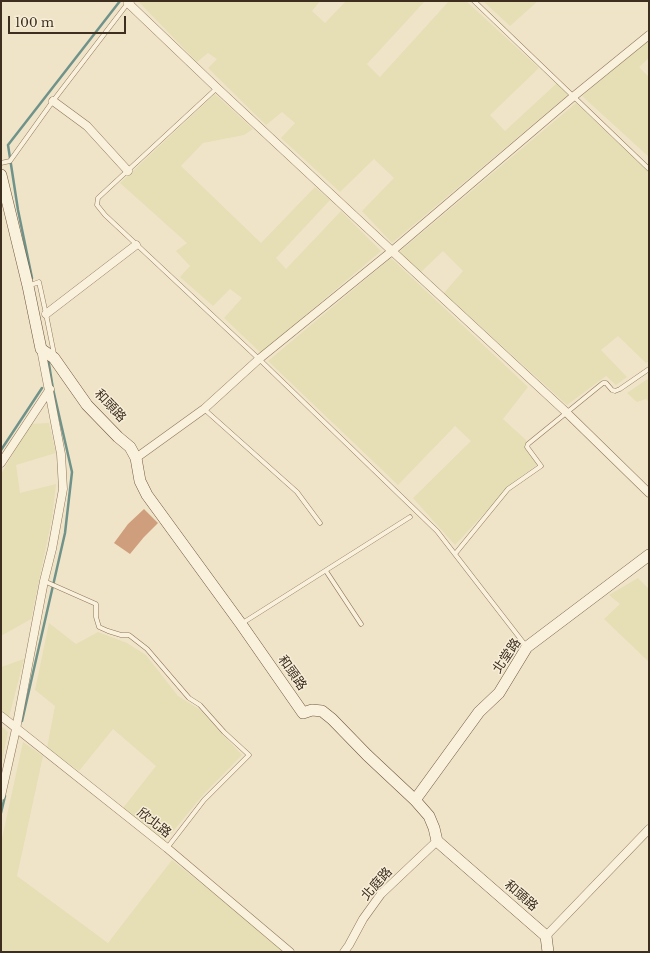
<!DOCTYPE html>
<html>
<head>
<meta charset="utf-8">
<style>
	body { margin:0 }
	#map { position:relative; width:650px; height:953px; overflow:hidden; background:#f0e4c8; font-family:"Libre Baskerville",serif }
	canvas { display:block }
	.frame { position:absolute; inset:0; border:2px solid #3d2e20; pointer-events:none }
	.scale { position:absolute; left:8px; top:16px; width:118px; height:18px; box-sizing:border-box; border:2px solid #3d2e20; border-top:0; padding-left:5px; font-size:12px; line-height:14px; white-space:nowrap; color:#3d2e20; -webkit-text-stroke:3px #f7eed8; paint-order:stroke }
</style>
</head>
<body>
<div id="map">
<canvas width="650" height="953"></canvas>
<div class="frame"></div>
<div class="scale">100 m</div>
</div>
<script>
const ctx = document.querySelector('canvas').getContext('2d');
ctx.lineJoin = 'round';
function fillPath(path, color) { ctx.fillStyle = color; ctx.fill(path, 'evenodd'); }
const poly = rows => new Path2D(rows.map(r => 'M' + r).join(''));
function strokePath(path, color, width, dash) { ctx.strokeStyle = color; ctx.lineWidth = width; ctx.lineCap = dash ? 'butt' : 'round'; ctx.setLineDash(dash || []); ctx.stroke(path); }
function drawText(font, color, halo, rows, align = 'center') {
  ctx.font = font + ' "Libre Baskerville","Noto Sans TC",serif'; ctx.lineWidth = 3; ctx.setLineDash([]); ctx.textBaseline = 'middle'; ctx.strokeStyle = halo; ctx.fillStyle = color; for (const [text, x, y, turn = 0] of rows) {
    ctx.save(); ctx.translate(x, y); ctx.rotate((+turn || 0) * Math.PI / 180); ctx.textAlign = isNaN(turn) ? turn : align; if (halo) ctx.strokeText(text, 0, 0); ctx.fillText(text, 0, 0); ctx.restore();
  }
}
fillPath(poly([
	[138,1,320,1,312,11,325,23,346,1,425,1,367,64,380,77,449,1,466,1,539,68,490,115,505,131,557,83,569,94,392,243,362,211,394,178,374,159,340,192,281,138,295,123,282,112,266,125,208,68,217,59,208,53,197,62],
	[483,1,538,1,510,26],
	[649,40,649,58,639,67,649,77,649,157,582,96],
	[215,94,253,129,244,135,203,143,181,166,261,243,315,187,330,200,276,258,286,269,341,211,381,251,261,353,224,318,242,298,230,289,213,306,180,277,190,266,176,251,187,243,120,183],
	[576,103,649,172,649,361,646,363,618,336,601,350,627,377,616,385,606,376,567,405,444,293,463,271,443,251,420,273,399,252],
	[391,258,528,387,503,419,526,440,526,446,537,465,513,482,455,545,413,498,471,441,455,426,398,485,268,361],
	[649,378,649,402,646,399,637,402,627,393],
	[49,423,56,453,16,465,20,493,56,484,52,518,31,619,1,636,1,474,30,424],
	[638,578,649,589,649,662,604,619,620,604,609,595],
	[49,623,76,644,98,632,127,643,146,655,178,696,199,709,242,755,203,795,165,841,123,808,156,766,113,729,79,771,47,748,55,706,35,690],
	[24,659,9,717,1,711,1,667],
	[1,726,8,732,1,766],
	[23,742,43,756,17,876,108,943,172,860,286,952,1,952,1,843]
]), '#e6deb5');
strokePath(poly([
	[32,278,18,210,8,145,120,1],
	[1,450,42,388],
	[22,721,65,533,72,472,53,389,48,358],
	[1,813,5,796]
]), '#6f938a', 2.5);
fillPath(poly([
	[144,509,158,523,144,537,130,554,114,543,128,524]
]), '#cf9f7d');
const lane = poly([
	[474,1,649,169],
	[217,88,98,198,97,205,105,215,259,359,437,531,526,646],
	[1,163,10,161,53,101,128,3],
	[28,286,39,282,46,314,54,354],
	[204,409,297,492,320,523],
	[455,554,508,489,541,466,527,447,528,444,603,383,606,383,612,390,615,391,620,389,649,369],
	[326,571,361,624],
	[44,581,96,604,96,617,99,627,108,631,121,635,129,635,147,649,189,698,200,705,224,732,249,755,204,800,167,848],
	[241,624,410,517]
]);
const street = poly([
	[130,1,128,3,217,88,392,251,566,412,649,493],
	[53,101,87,126,128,171],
	[46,314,136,245],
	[136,458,204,409,259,359,392,251,574,96,649,35],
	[1,463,50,389],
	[1,716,167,848,290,952],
	[1,796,16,729,44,581,52,549,63,489,61,454,41,349],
	[546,936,649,829],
	[344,952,349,945,363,919,381,894,437,841]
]);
const secondary = poly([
	[1,175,28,286,41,349,54,358,87,405,118,437,130,447,136,458,140,481,147,495,241,624,303,713,312,710,322,711,332,719,367,755,415,800,429,816,434,828,437,841,546,936,548,952],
	[415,800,479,712,499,693,527,647,649,555]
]);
strokePath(lane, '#8d765c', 5);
strokePath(street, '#8d765c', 9);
strokePath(secondary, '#6f573f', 12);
strokePath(lane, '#faf1dc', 4);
strokePath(street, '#faf1dc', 8);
strokePath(secondary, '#faf1dc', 11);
drawText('13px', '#3d2e20', '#f7eed8', [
	["和頭路",110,406,47],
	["北堂路",507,656,-56],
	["和頭路",292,673,55],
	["欣北路",154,823,38],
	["北庭路",377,884,-48],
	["和頭路",521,896,41]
]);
</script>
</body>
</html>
